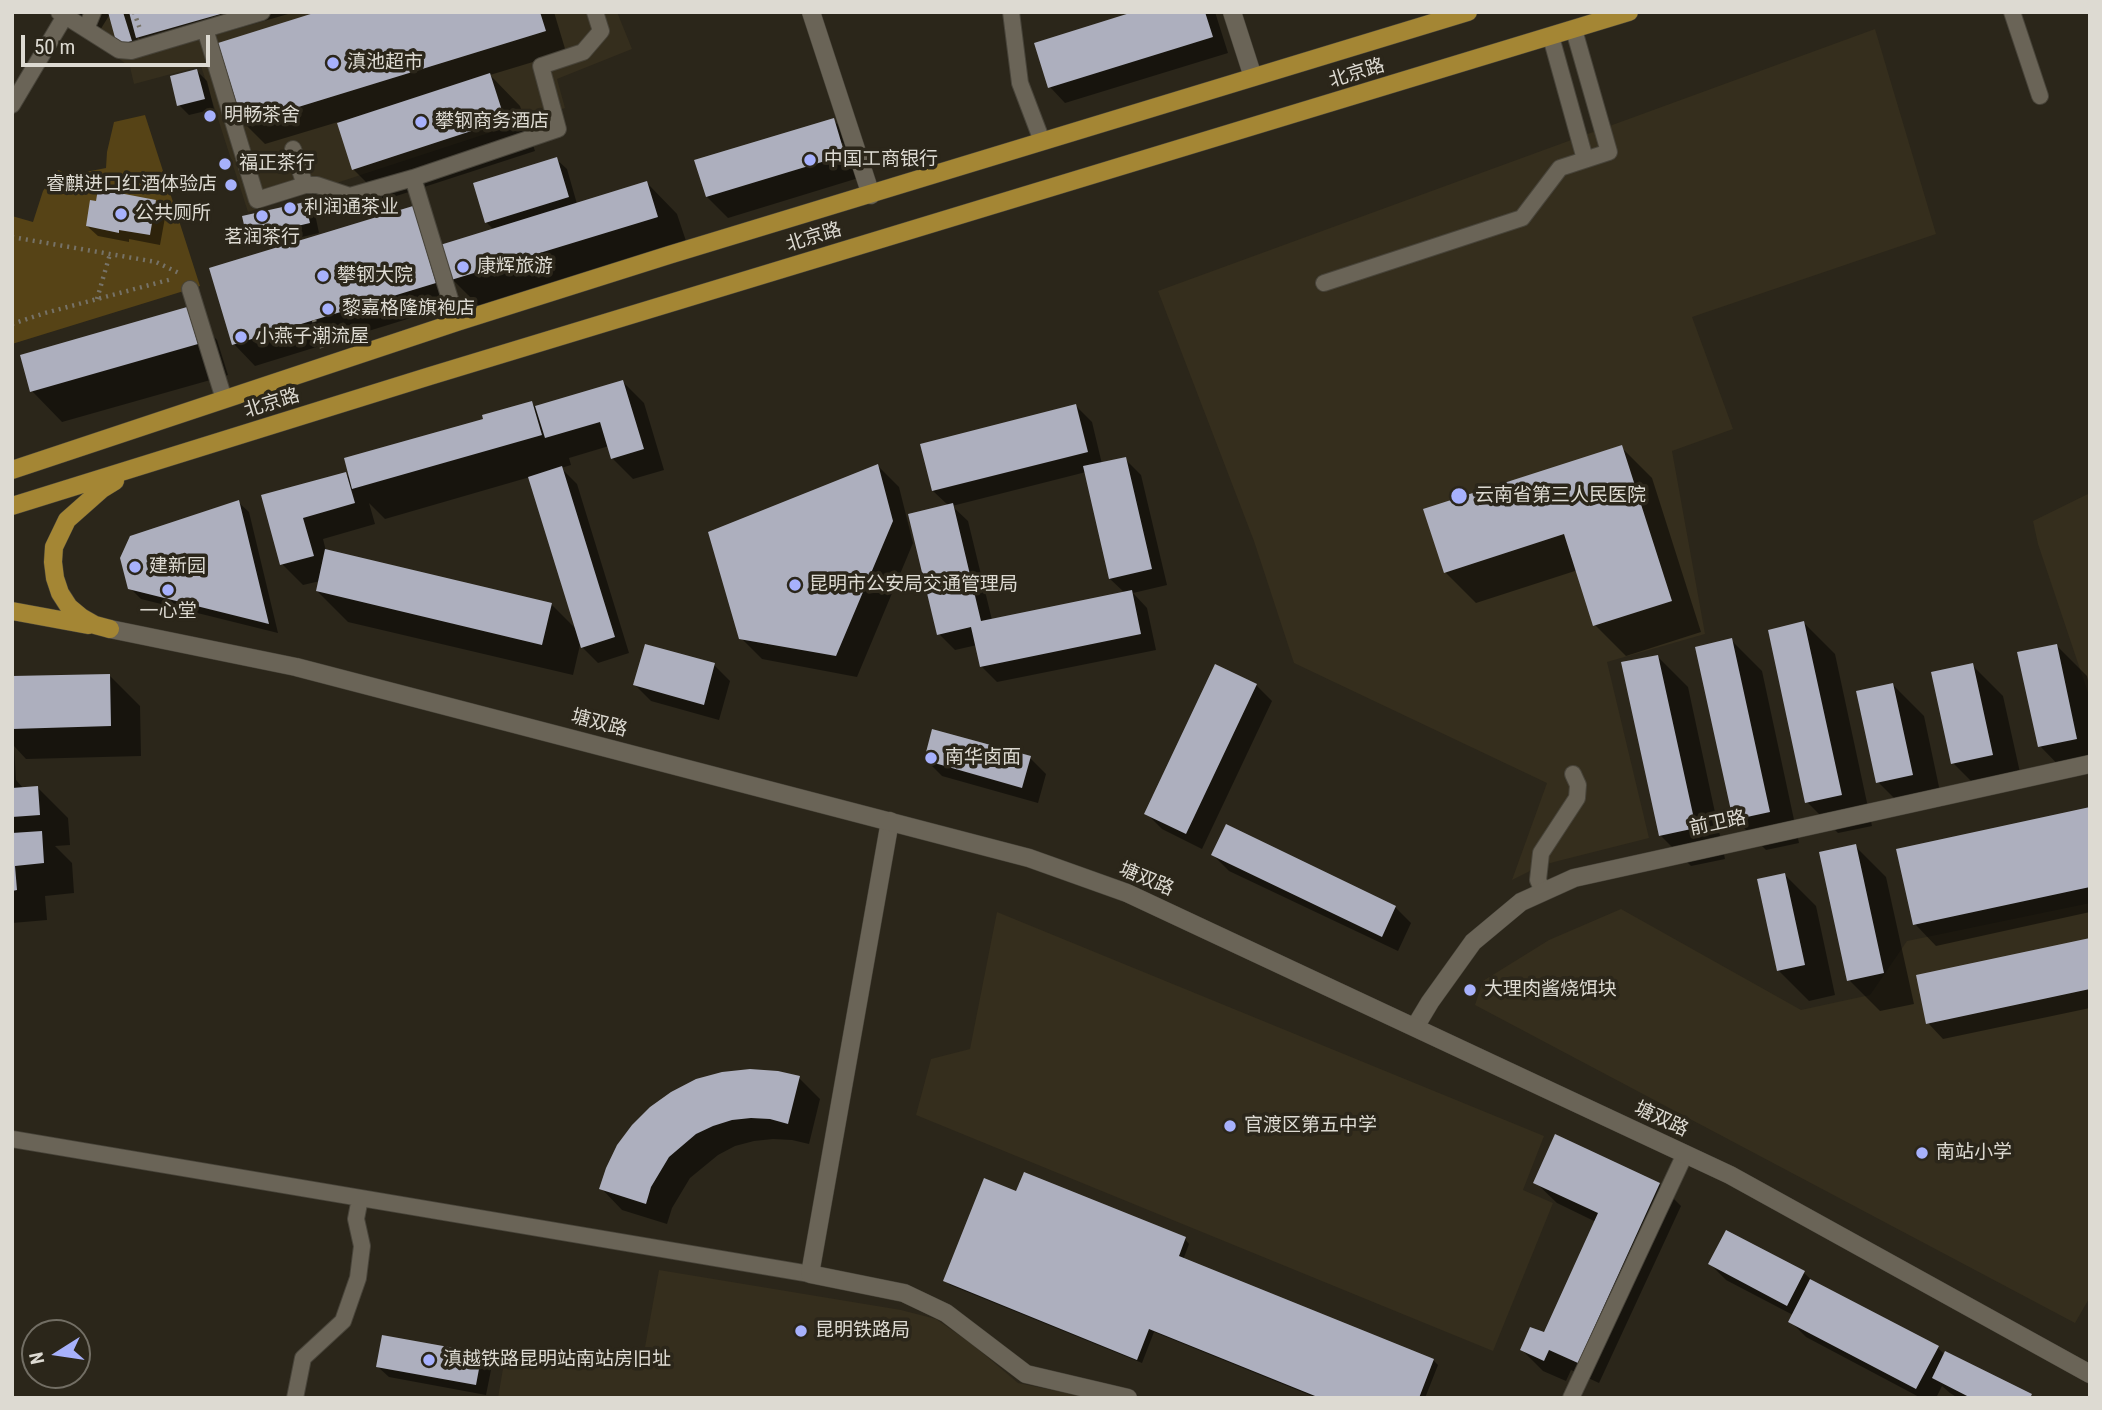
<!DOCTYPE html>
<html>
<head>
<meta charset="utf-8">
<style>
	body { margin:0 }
	#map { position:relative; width:2102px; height:1410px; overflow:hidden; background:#2b261a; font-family:"Roboto Condensed",sans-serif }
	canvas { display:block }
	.frame { position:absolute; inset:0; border:14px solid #dddad2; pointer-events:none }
	.north { position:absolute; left:21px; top:1319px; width:70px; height:70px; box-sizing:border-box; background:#2b261a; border:2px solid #726e64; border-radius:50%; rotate:258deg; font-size:19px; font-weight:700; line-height:28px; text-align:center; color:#dddad2 }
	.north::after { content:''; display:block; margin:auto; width:24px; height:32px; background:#a7b1fc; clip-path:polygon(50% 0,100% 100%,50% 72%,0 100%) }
	.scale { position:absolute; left:21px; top:35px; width:189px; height:32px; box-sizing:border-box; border:4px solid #dddad2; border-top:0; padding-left:9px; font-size:21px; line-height:24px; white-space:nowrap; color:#dddad2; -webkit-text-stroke:5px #2b261a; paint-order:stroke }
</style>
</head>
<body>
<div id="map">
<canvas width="2102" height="1410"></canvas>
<div class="frame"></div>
<div class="north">N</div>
<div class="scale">50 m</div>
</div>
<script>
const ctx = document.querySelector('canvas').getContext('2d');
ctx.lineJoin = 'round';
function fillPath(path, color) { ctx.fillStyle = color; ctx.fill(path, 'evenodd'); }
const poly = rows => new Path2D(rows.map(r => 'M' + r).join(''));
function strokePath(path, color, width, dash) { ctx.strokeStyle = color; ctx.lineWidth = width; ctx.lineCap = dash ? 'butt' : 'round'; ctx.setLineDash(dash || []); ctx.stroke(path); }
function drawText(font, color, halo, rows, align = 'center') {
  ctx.font = font + ' "Roboto Condensed","Noto Sans SC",sans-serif'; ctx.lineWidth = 7; ctx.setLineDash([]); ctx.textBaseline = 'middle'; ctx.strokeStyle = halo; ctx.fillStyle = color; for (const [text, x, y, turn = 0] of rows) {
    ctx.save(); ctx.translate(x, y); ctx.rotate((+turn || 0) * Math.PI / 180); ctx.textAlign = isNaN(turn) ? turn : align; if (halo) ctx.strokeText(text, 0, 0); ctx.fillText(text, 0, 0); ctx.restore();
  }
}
fillPath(poly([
	[102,12,617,12,632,49,557,79,565,108,248,212,201,66,134,84,130,67,90,37],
	[1875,29,1936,234,1692,317,1733,429,1672,451,1705,634,1607,662,1649,838,1554,862,1538,867,1512,880,1547,783,1294,663,1254,541,1158,291],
	[2090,493,2090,699,2038,544,2033,521],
	[2090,903,2090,1297,2075,1323,1475,1005,1483,981,1549,940,1621,909,1801,1010,1870,995,1907,941],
	[997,912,1544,1136,1523,1190,1553,1203,1493,1351,916,1115,931,1059,970,1049],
	[659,1270,901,1310,936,1319,972,1344,1018,1383,1092,1398,498,1398,506,1351,641,1369]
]), '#352e1d');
fillPath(poly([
	[145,115,200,286,12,344,12,216,33,222,43,191,58,170,70,175,106,168,107,152,114,122]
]), '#564316');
fillPath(poly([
	[52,12,108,12,110,14,94,40],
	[110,12,128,12,132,16,131,12,295,12,154,53,137,36,141,51,129,54],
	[323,12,554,12,566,52,490,75,520,106,535,151,384,200,354,170,338,122,265,144,244,123],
	[1139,12,1215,12,1228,53,1065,103,1050,87],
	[197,71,207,81,214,109,189,115,179,105],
	[833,120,854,141,865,176,728,218,707,197],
	[839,143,843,143,849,163,846,164],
	[556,159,567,169,577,204,647,183,677,214,688,247,483,310,447,274,456,304,255,366,234,344,412,208,433,229,439,247,494,230,486,222],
	[155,202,166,212,160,245,129,239,129,242,98,236,87,226],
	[304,204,315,214,319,233,259,247,249,237],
	[187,309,217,340,228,375,62,422,32,391],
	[623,382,644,403,664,470,633,479,612,458,609,446,569,458,571,465,561,468,577,484,629,653,598,663,580,645,573,675,348,622,317,591,320,581,303,585,282,564,264,497,346,474,352,480,485,420,531,403,536,407],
	[530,477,577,630,551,604,326,551,323,539,375,524,369,503,385,519],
	[1076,406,1092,422,1102,464,1125,459,1141,475,1167,585,1133,593,1147,608,1156,650,997,682,981,666,977,645,955,650,939,634,949,506,933,491],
	[1086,472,1110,579,1125,593,992,620,968,521,952,506],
	[1621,447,1652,478,1701,632,1626,656,1595,625,1578,570,1476,603,1445,572],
	[878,466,899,487,913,543,857,677,762,659,741,638],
	[238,502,249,512,278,633,141,599,130,588],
	[1804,623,1835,654,1872,826,1838,833,1807,802],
	[1731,640,1762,671,1799,843,1766,850,1735,819],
	[2056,645,2087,676,2090,690,2090,773,2070,777,2040,746],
	[1657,656,1688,687,1725,859,1691,866,1660,835],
	[714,665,730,681,719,720,651,701,635,685],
	[1972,665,2003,696,2023,786,1984,794,1953,763],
	[109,675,140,706,141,756,26,759,14,746,16,780,24,789,37,787,68,818,70,845,55,846,72,863,74,893,45,896,47,920,12,923,12,678],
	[1256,685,1272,701,1202,849,1162,829,1146,813],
	[1893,685,1924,716,1943,806,1909,813,1878,782],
	[1030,758,1046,774,1038,803,942,776,926,760],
	[2090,809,2090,912,1936,946,1915,924],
	[1855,846,1886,877,1914,1004,1880,1011,1849,980],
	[1213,855,1395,907,1411,923,1398,951,1229,871],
	[1785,875,1816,906,1835,995,1809,1001,1778,970],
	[2090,940,2090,1008,1943,1039,1928,1023],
	[799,1078,820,1099,809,1144,792,1140,773,1139,754,1141,735,1146,718,1155,690,1178,672,1208,667,1224,622,1210,601,1188,608,1169],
	[1556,1137,1659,1184,1681,1206,1599,1383,1571,1370,1566,1381,1543,1371,1522,1350,1545,1335,1596,1222,1557,1203,1535,1182],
	[1017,1193,1185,1239,1189,1244,1183,1260,1433,1360,1438,1365,1425,1398,1317,1398,1154,1332,1142,1363,950,1285,945,1281],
	[1710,1264,1804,1273,1814,1282,1938,1348,1945,1355,2033,1398,1958,1398,1950,1393,1942,1386,1936,1398,1921,1398,1806,1337,1790,1321,1793,1315,1726,1280],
	[481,1354,492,1365,486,1395,389,1377,378,1367]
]), '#0007');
fillPath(poly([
	[108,12,123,12,132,41,117,45],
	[129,12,224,12,224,13,136,38],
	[317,12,540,12,546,31,243,124,218,43],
	[1133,12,1205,12,1213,37,1048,88,1034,43],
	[197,69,205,99,177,106,170,76],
	[490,73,505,120,352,170,337,123],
	[834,118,845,155,706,197,694,160],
	[557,157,569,197,485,223,473,183],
	[647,181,658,217,451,280,440,245],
	[98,189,156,200,150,235,119,230,119,233,86,226,90,200,96,201],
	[305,202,310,223,247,238,242,216],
	[413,206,436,283,232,345,209,268],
	[187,307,198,344,30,392,20,355],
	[623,380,644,449,611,459,600,422,545,438,535,406],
	[532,401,542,435,352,489,344,458,483,419,482,415],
	[1076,404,1088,452,932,491,920,444],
	[1622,445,1672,601,1593,626,1564,534,1444,573,1423,509],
	[1126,457,1152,569,1109,579,1083,466],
	[878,464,893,521,836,656,739,639,708,532],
	[562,466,615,637,581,648,528,477],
	[346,472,355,503,303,518,314,556,280,565,261,495],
	[239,500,269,624,128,589,120,558,130,536],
	[953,503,981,621,1132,590,1141,634,980,667,971,627,937,635,908,514],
	[325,549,552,603,542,645,316,591],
	[1804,621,1842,795,1805,803,1768,630],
	[1732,638,1770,812,1733,820,1695,647],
	[645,644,715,663,704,705,633,685],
	[2057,644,2077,739,2038,747,2017,652],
	[1658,655,1696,828,1659,836,1621,662],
	[1973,663,1993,755,1951,764,1931,672],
	[1215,664,1257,684,1186,834,1144,814],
	[110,674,111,726,12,729,12,676],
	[1893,683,1913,775,1876,783,1856,691],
	[932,729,1031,756,1022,788,924,760],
	[38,786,40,815,12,817,12,788],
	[2090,807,2090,887,1913,925,1896,849],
	[1226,824,1396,906,1382,937,1211,855],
	[42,831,44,863,15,866,17,890,12,891,12,833],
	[1856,844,1884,973,1847,981,1819,852],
	[1785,873,1805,965,1777,971,1757,879],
	[2090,938,2090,989,1926,1024,1916,975],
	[750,1069,778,1071,800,1076,788,1124,770,1119,751,1118,732,1120,713,1126,696,1134,669,1157,651,1187,646,1204,599,1189,606,1168,617,1145,632,1125,650,1107,671,1092,696,1079,722,1072],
	[1555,1134,1660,1183,1578,1363,1549,1350,1544,1361,1520,1350,1530,1327,1544,1332,1598,1213,1533,1183],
	[1024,1172,1186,1237,1179,1256,1434,1359,1419,1398,1320,1398,1149,1329,1137,1360,943,1281,984,1178,1016,1191],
	[1726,1230,1805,1271,1787,1306,1708,1264],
	[1810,1279,1939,1346,1916,1389,1788,1322],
	[382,1335,482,1353,476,1385,376,1367],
	[1945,1351,2032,1394,2030,1398,1971,1398,1932,1378]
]), '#adafbe');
const lane = poly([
	[59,12,119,50,131,51,262,12],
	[1011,12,1020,83,1042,141],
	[2012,12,2040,96],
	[86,29,93,12],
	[205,29,257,200,305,185,317,185,350,196,413,178,558,129,541,66,583,52,601,31,595,12],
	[1551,37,1585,159],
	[12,105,65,16],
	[293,149,305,185],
	[413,178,457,322],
	[1324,283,1522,218,1560,168,1609,152,1574,30],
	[190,289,224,399],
	[1543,891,1538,880,1541,853,1577,798,1578,785,1573,774],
	[12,1139,810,1274],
	[295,1398,303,1358,343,1321,358,1278,362,1246,356,1219,360,1198],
	[1571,1398,1685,1154]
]);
const street = poly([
	[811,12,871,195],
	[1232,12,1253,77],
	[890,821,810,1274,904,1293,946,1313,1026,1374,1128,1398],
	[1415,1027,1430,1002,1473,942,1521,902,1574,878,2090,764]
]);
const secondary = poly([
	[110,629,296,667,1029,858,1127,893,1730,1175,2090,1374]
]);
const primary = poly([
	[12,470,457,322,669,255,1468,12],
	[12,506,430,376,1629,12],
	[12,611,88,625],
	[110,629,95,625,81,617,69,607,60,593,55,578,53,562,54,547,67,520,102,489,115,481]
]);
strokePath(lane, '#48443a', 18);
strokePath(street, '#48443a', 19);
strokePath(secondary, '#48443a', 19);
strokePath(primary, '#48443a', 19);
strokePath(poly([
	[134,12,140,29],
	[12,237,156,262,181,274],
	[97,299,110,254],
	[314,320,322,348],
	[12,324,45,313,172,279]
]), '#767267', 4.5, [2, 5]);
strokePath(lane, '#6a6457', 16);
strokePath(street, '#6a6457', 18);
strokePath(secondary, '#6a6457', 18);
strokePath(primary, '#a48634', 18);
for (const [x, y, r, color] of [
	[333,63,7,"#a7b1fc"],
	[210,116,7,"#a7b1fc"],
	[421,122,7,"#a7b1fc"],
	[810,160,7,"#a7b1fc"],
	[225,164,7,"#a7b1fc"],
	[231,185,7,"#a7b1fc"],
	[290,208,7,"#a7b1fc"],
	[121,214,7,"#a7b1fc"],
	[262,216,7,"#a7b1fc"],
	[463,267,7,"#a7b1fc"],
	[323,276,7,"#a7b1fc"],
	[328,309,7,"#a7b1fc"],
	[241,337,7,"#a7b1fc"],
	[1459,496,9,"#a7b1fc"],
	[135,567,7,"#a7b1fc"],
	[795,585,7,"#a7b1fc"],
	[168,590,7,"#a7b1fc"],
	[931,758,7,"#a7b1fc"],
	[1470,990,7,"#a7b1fc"],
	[1230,1126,7,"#a7b1fc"],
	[1922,1153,7,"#a7b1fc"],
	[801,1331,7,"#a7b1fc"],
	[429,1360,7,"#a7b1fc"]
]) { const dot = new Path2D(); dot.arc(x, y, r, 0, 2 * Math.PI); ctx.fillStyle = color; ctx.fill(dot); strokePath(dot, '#2b261a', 2.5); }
drawText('19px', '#dddad2', '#2b261a', [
	["滇池超市",347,63],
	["明畅茶舍",224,116],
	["攀钢商务酒店",435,122],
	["中国工商银行",824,160],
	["福正茶行",239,164],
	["睿麒进口红酒体验店",217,185,"right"],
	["利润通茶业",304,208],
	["公共厕所",135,214],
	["茗润茶行",262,238,"center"],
	["康辉旅游",477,267],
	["攀钢大院",337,276],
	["黎嘉格隆旗袍店",342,309],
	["小燕子潮流屋",255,337],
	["云南省第三人民医院",1475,496],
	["建新园",149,567],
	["昆明市公安局交通管理局",809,585],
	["一心堂",168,612,"center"],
	["南华卤面",945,758],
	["大理肉酱烧饵块",1484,990],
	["官渡区第五中学",1244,1126],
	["南站小学",1936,1153],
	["昆明铁路局",815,1331],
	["滇越铁路昆明站南站房旧址",443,1360]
], 'left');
drawText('19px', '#dddad2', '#2b261a', [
	["北京路",1357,74,-17],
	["北京路",814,238,-17],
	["北京路",272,404,-17],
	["塘双路",599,724,15],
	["前卫路",1718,824,-12],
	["塘双路",1146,880,23],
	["塘双路",1661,1120,25]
]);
</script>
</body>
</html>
